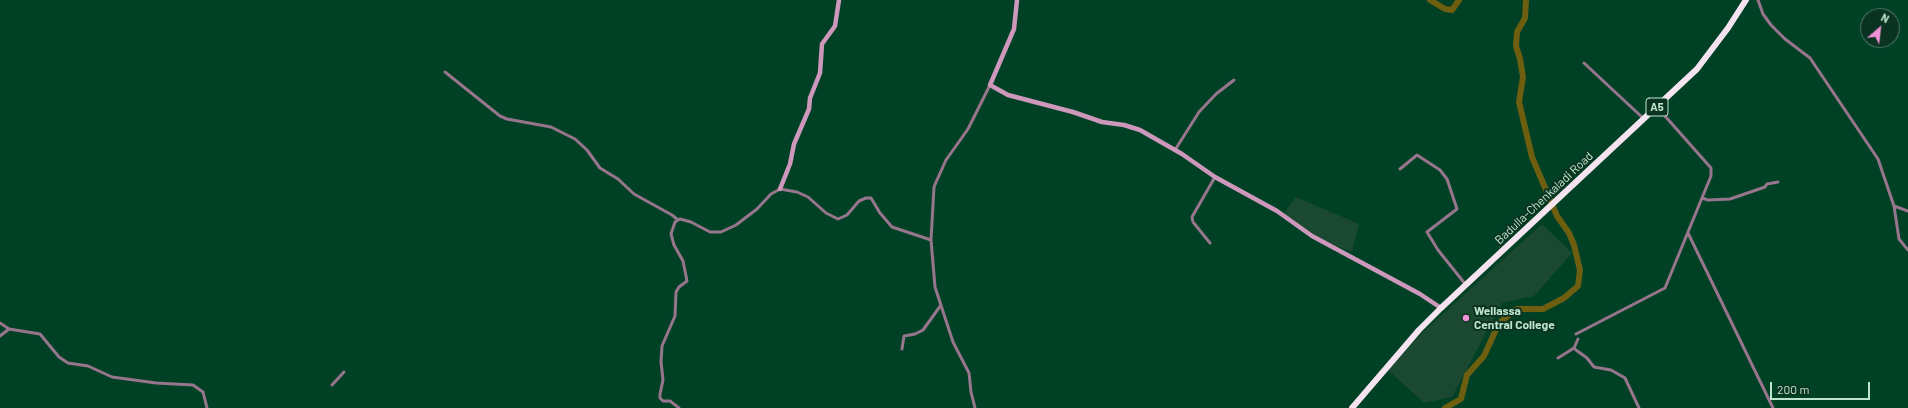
<!DOCTYPE html>
<html>
<head>
<meta charset="utf-8">
<style>
	body { margin:0 }
	#map { position:relative; width:1908px; height:408px; overflow:hidden; background:#004126; font-family:Barlow,sans-serif }
	canvas { display:block }
	.north { position:absolute; left:1860px; top:8px; width:40px; height:40px; box-sizing:border-box; background:#0a3421; border:1px solid #527a66; border-radius:50%; rotate:28deg; font-size:11px; font-weight:700; line-height:16px; text-align:center; color:#bfe4cd }
	.north::after { content:''; display:block; margin:auto; width:14px; height:18px; background:#f391d6; clip-path:polygon(50% 0,100% 100%,50% 72%,0 100%) }
	.scale { position:absolute; left:1770px; top:382px; width:100px; height:18px; box-sizing:border-box; border:2px solid #bfe4cd; border-top:0; padding-left:5px; font-size:12px; line-height:14px; white-space:nowrap; color:#bfe4cd; -webkit-text-stroke:3px #0a3421; paint-order:stroke }
</style>
</head>
<body>
<div id="map">
<canvas width="1908" height="408"></canvas>
<div class="north">N</div>
<div class="scale">200 m</div>
</div>
<script>
const ctx = document.querySelector('canvas').getContext('2d');
ctx.lineJoin = 'round';
function fillPath(path, color) { ctx.fillStyle = color; ctx.fill(path, 'evenodd'); }
const poly = rows => new Path2D(rows.map(r => 'M' + r).join(''));
function strokePath(path, color, width, dash) { ctx.strokeStyle = color; ctx.lineWidth = width; ctx.lineCap = dash ? 'butt' : 'round'; ctx.setLineDash(dash || []); ctx.stroke(path); }
function drawText(font, color, halo, rows, align = 'center') {
  ctx.font = font + ' Barlow,sans-serif'; ctx.lineWidth = 4; ctx.setLineDash([]); ctx.textBaseline = 'middle'; ctx.strokeStyle = halo; ctx.fillStyle = color; for (const [text, x, y, turn = 0] of rows) {
    ctx.save(); ctx.translate(x, y); ctx.rotate((+turn || 0) * Math.PI / 180); ctx.textAlign = isNaN(turn) ? turn : align; if (halo) ctx.strokeText(text, 0, 0); ctx.fillText(text, 0, 0); ctx.restore();
  }
}
fillPath(poly([
	[1296,197,1359,224,1352,252,1321,240,1283,214],
	[1542,224,1572,253,1534,296,1502,303,1452,397,1424,403,1388,370,1423,332]
]), '#1a4831');
strokePath(poly([
	[1430,0,1445,9,1452,10,1459,0],
	[1445,408,1461,399,1467,375,1484,356,1499,323,1517,309,1543,309,1564,298,1578,286,1580,270,1574,245,1569,233,1557,216,1532,157,1519,102,1523,77,1520,59,1516,46,1517,32,1525,18,1526,0]
]), '#6d5f0f', 6);
strokePath(poly([
	[1758,0,1763,14,1771,25,1785,39,1810,58,1878,159,1894,206,1899,239,1908,250],
	[1584,63,1644,119],
	[445,72,500,116,507,119,551,127,575,139,587,150,600,168,618,179,634,194,672,215,678,220],
	[1175,150,1199,112,1216,94,1234,80],
	[1400,169,1417,155,1440,170,1447,179,1457,209,1427,232,1438,250,1466,285],
	[1702,198,1708,200,1730,199,1765,187,1767,184,1778,182],
	[1894,206,1908,211],
	[1688,233,1773,408],
	[1210,243,1193,222,1192,217,1215,177],
	[0,323,9,329,40,334,59,357,68,363,88,366,112,377,156,383,193,385,203,392,207,408],
	[1576,334,1665,288,1711,176,1711,168,1657,107],
	[0,336,9,329],
	[1578,339,1574,348,1576,350,1587,358,1594,367,1611,370,1625,378,1639,408],
	[902,349,904,336,915,334,923,330,941,305],
	[1558,358,1574,348],
	[332,385,344,372],
	[679,408,670,401,663,401,660,398,660,394,663,380,661,362,662,346,675,316,676,292,679,287,687,281,683,261,674,245,671,234,675,222,680,219,691,222,710,232,721,232,736,225,757,209,771,194,780,189,797,192,808,197,826,213,838,219,847,215,859,201,866,198,871,198,880,213,892,227,931,240],
	[975,408,971,392,969,373,953,342,935,287,931,240,934,187,937,180,946,160,968,129,990,85]
]), '#97758c', 3);
strokePath(poly([
	[1017,0,1014,29,990,85,1008,95,1073,112,1102,122,1124,125,1140,130,1182,154,1215,177,1277,211,1312,236,1420,294,1441,308],
	[780,189,790,164,794,144,809,109,810,98,820,73,822,44,835,26,839,0]
]), '#ce98bd', 4.5);
strokePath(poly([
	[1352,408,1419,330,1441,308,1697,69,1728,28,1746,0]
]), '#f5e4ef', 6);
for (const [x, y, r, color] of [
	[1466,318,4,"#f391d6"]
]) { const dot = new Path2D(); dot.arc(x, y, r, 0, 2 * Math.PI); ctx.fillStyle = color; ctx.fill(dot); strokePath(dot, '#0a3421', 1.5); }
for (const [x, y, w] of [
	[1657,107,22]
]) { const box = new Path2D(); box.roundRect(x - w / 2, y - 9, w, 18, 3); ctx.fillStyle = '#0a3421'; ctx.fill(box); strokePath(box, '#bfe4cd', 1); }
drawText('bold 11px', '#bfe4cd', null, [
	["A5",1657,107]
]);
drawText('12px', '#bfe4cd', '#0a3421', [
	["Badulla-Chenkaladi Road",1544,198,-43]
]);
drawText('bold 12px', '#bfe4cd', '#0a3421', [
	["Wellassa",1474,311],
	["Central College",1474,325]
], 'left');
</script>
</body>
</html>
